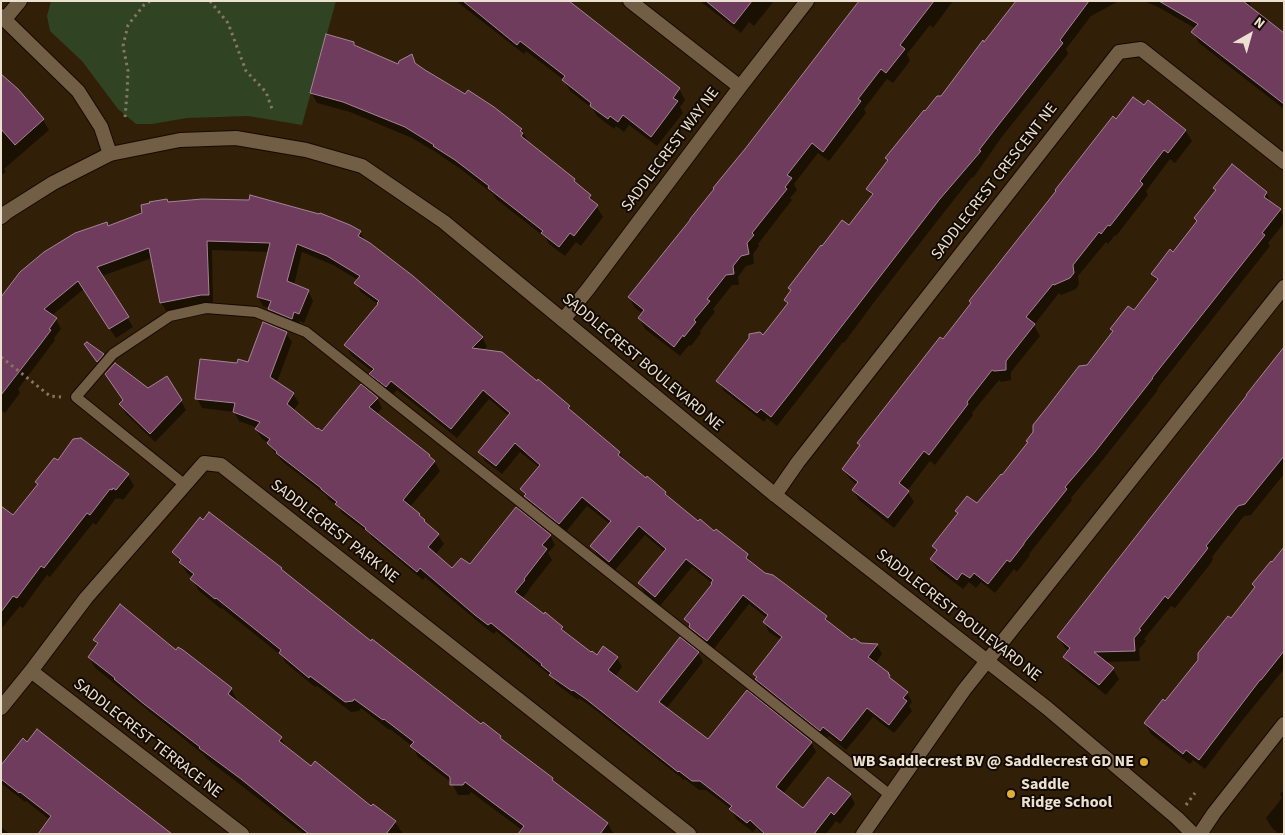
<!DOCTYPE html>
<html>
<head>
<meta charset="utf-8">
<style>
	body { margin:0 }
	#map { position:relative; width:1285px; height:835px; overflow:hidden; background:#312007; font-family:"Source Sans 3",sans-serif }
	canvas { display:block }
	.frame { position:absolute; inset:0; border:2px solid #ece0d1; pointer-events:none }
	.north { position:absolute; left:1225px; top:10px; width:50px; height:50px; -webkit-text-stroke:4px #130b03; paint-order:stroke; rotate:38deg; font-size:14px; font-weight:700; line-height:20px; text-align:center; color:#ece0d1 }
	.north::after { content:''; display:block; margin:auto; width:18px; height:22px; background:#ece0d1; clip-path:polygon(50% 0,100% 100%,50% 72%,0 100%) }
</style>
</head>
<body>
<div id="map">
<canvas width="1285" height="835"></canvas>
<div class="frame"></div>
<div class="north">N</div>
</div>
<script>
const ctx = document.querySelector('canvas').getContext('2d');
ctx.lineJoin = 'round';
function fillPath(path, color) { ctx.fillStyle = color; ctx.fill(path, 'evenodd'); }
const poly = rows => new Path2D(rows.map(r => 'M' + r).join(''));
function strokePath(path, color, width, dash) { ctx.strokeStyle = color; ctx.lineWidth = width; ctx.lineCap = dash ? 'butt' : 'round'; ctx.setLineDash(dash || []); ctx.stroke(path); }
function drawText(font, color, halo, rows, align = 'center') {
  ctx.font = font + ' "Source Sans 3",sans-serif'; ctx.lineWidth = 4; ctx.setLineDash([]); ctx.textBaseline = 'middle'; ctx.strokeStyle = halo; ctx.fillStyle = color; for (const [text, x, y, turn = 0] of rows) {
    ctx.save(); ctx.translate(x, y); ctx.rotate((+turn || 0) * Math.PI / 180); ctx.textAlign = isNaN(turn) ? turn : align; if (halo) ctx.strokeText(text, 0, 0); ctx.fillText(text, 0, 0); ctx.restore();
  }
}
fillPath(poly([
	[51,1,336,1,302,125,248,116,187,118,152,124,136,124,118,109,82,61,50,31,47,16]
]), '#304323');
fillPath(poly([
	[456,1,567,1,679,89,685,100,680,107,683,113,657,146,629,125,624,132,616,126,614,129,597,116,593,109,570,91,564,80,526,51,524,54],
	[700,1,774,1,754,26,749,22,741,33],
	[861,1,953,1,933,28,930,25,907,54,910,61,893,83,887,79,864,109,866,113,829,161,818,153,794,184,797,190,790,198,792,200,758,244,759,246,753,254,754,264,746,266,738,277,739,285,732,285,713,309,715,312,700,331,701,333,691,346,689,345,680,356,645,329,639,318,643,314,635,308,629,297],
	[1014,1,1119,1,1091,16,1066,49,1068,54,1001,138,973,178,972,177,945,211,875,301,844,343,843,342,777,426,767,418,764,422,724,391,718,381,763,336,788,305,785,300,791,292,789,288,849,227,872,197,868,189,889,162,887,158,942,97,1015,4],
	[1143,1,1250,1,1251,9,1284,35,1284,109,1199,43,1193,32,1196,29,1158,7],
	[354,43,357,48,399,65,411,56,416,65,521,129,527,140,526,141,574,180,577,185,590,196,603,217,581,246,576,242,565,256,549,244,546,238,496,199,493,194,462,170,441,156,439,154,412,138,350,112,317,103,311,92],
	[1,80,17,89,43,120,49,130,4,169,6,172,1,175],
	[1148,102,1186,131,1192,141,1175,163,1170,159,1146,191,1148,195,1116,236,1115,235,1108,244,1106,242,1078,276,1079,284,1076,289,1061,295,1059,293,1034,325,1040,336,1011,372,1011,380,1001,382,999,380,972,413,973,415,935,465,930,461,907,491,914,502,894,528,859,500,853,490,857,485,850,479,843,469,861,447,859,443,943,341,1116,120,1144,107],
	[1232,166,1266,193,1272,204,1280,210,1284,217,1284,223,1268,243,1270,246,1157,389,1158,390,1101,462,1071,498,1072,500,1029,554,1030,555,1017,572,1014,569,995,593,981,582,976,588,969,582,963,589,937,569,931,559,937,552,934,546,958,515,956,511,978,505,1003,477,1113,333,1111,329,1134,312,1157,282,1152,274,1173,254,1198,222,1217,192,1215,188],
	[168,203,360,232,365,241,482,337,487,347,483,350,537,383,569,407,575,416,620,453,625,463,665,493,669,499,698,523,747,555,753,565,826,617,830,624,853,642,861,644,877,645,882,654,875,664,888,674,893,682,907,693,912,702,909,706,912,711,894,733,873,717,846,750,829,736,826,739,762,689,757,680,758,678,755,674,781,640,769,632,764,622,767,618,749,604,713,650,696,636,685,619,713,585,712,583,692,567,660,606,645,593,639,584,665,552,645,535,615,570,597,555,592,546,610,524,587,506,565,533,531,506,522,489,540,468,520,452,502,474,485,461,480,452,509,416,489,399,457,438,397,390,392,395,376,383,371,374,373,372,351,355,346,345,379,305,361,292,356,283,358,280,333,265,302,252,294,285,308,291,313,301,304,323,300,321,297,328,275,319,270,309,270,308,263,306,258,297,269,252,212,250,213,304,207,304,167,312,161,303,152,258,102,276,133,327,116,338,84,289,51,316,56,319,61,329,54,338,55,340,18,389,20,393,5,413,1,410,1,298,108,228],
	[286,333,292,342,277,382,293,394,299,403,293,411,317,431,322,433,377,398,382,408,376,415,429,456,434,461,440,471,410,507,419,515,421,519,438,535,444,544,435,555,453,570,470,566,550,535,555,545,548,553,552,560,529,589,529,590,522,599,562,628,565,633,597,657,617,658,622,667,615,677,638,694,698,653,703,662,666,709,708,741,811,742,816,752,783,794,804,810,850,795,855,804,840,824,836,821,826,834,762,834,756,828,753,832,736,819,731,809,706,790,699,790,685,779,684,780,593,708,579,698,578,700,556,684,553,678,546,672,496,631,494,634,482,625,425,577,423,580,372,538,370,534,342,513,338,506,328,499,327,496,283,462,274,452,269,443,262,439,256,429,258,428,239,421,234,412,202,408,197,398,238,364,249,364],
	[1284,349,1284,474,1251,515,1244,516,1212,557,1213,559,1211,563,1175,608,1171,606,1144,639,1146,641,1139,649,1140,661,1105,662,1113,669,1119,679,1106,695,1071,667,1065,657,1069,651,1065,648,1059,638],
	[148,390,181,401,186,410,155,442,126,414,121,405],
	[128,475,134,486,123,500,119,498,118,499,116,498,96,525,93,523,50,577,47,575,23,608,20,606,1,629,1,522,13,517],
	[1284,549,1284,669,1237,727,1205,769,1193,760,1190,764,1151,734,1145,723,1166,703,1231,620],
	[173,552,281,569,284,573,371,642,481,726,500,737,502,741,552,779,555,783,608,824,612,831,615,834,520,834,522,830,471,792,469,795,458,795,452,783,418,757,412,746,390,729,389,730,361,708,359,711,351,712,317,686,315,687,286,663,282,656,222,608,221,609,198,590,192,579,193,578,187,573],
	[94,640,176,652,182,651,231,689,237,700,236,702,281,738,287,748,312,768,371,808,395,822,401,831,404,834,304,834,207,759,204,755,95,668,89,657,98,646],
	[1,767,171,834,50,820,26,801,25,802,2,784],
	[1284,790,1284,834,1275,834,1277,832,1272,828,1266,818,1282,798,1280,794],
	[1,827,10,834,1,834]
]), '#0007');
const building = poly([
	[463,1,569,1,680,88,673,98,678,101,651,137,623,115,618,122,610,116,608,119,590,106,591,103,562,80,565,76,520,41,517,45,463,1],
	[706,1,752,1,734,24,706,1],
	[859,1,934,1,900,45,905,49,886,73,881,69,858,99,861,101,823,152,812,143,787,175,792,178,785,187,787,189,752,233,754,235,747,243,749,254,741,256,733,266,734,274,726,275,707,299,710,301,694,320,696,322,684,337,683,335,674,347,638,318,644,310,628,297,690,220,690,219,714,189,713,188,745,149,859,1],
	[1016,1,1089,1,1060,40,1063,43,996,128,979,150,981,151,939,200,794,388,771,417,761,409,757,413,716,381,749,338,749,334,760,332,763,335,788,303,784,300,791,290,788,288,821,245,822,246,842,220,849,225,873,194,866,189,888,160,885,158,924,110,925,111,937,96,941,96,983,40,984,42,1016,1],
	[1159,1,1243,1,1284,33,1284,104,1191,32,1198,24,1159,1],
	[326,34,354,42,354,45,398,64,399,61,412,54,415,63,425,70,465,94,468,90,494,107,522,129,520,131,523,133,521,136,575,179,574,181,591,195,589,198,598,205,574,236,570,233,559,247,541,233,543,231,488,188,489,186,455,160,433,146,434,145,405,127,343,102,310,93,326,34],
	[1,74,18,89,44,119,15,145,1,129,1,74],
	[1133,97,1144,105,1148,100,1186,130,1168,153,1164,150,1140,181,1143,184,1110,226,1108,225,1101,234,1099,232,1073,265,1074,273,1070,278,1054,285,1053,284,1026,317,1035,324,1006,361,1006,370,994,371,992,370,967,402,968,404,929,455,924,451,899,483,909,491,888,518,852,490,858,482,842,469,860,445,857,443,940,337,943,339,971,303,969,301,1056,191,1055,190,1113,116,1116,119,1133,97],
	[1232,164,1267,192,1264,197,1281,209,1262,233,1265,235,1152,378,1153,378,1095,452,1065,487,1067,489,1024,543,1024,544,1010,562,1007,560,988,584,974,573,970,578,962,573,957,580,930,559,937,550,932,546,958,513,955,511,967,496,977,503,1001,474,1002,475,1028,442,1026,441,1033,432,1033,425,1045,410,1079,366,1087,365,1113,331,1110,329,1128,306,1134,310,1158,279,1151,274,1170,249,1173,252,1197,221,1194,218,1216,190,1213,188,1232,164],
	[250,195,319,214,320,213,350,225,361,231,358,236,370,243,413,276,483,337,472,348,502,352,537,381,538,379,570,406,568,408,620,452,618,455,646,478,647,476,666,492,665,494,698,521,700,519,714,531,716,529,748,554,746,558,765,573,773,575,793,590,827,616,825,619,852,640,854,638,861,643,878,644,868,657,889,673,888,674,890,675,889,677,908,692,903,698,907,701,889,725,867,708,841,741,823,727,820,731,755,679,757,677,753,674,782,637,763,622,768,615,743,595,707,641,689,627,690,624,684,619,712,584,711,583,713,580,686,559,655,597,638,583,666,549,639,526,609,562,590,546,611,521,582,497,559,524,524,496,526,494,520,489,540,465,515,443,496,466,478,452,510,413,483,390,451,429,391,381,386,387,369,374,374,369,344,345,378,304,377,303,379,301,354,283,360,276,327,256,297,244,287,281,309,290,299,314,294,312,292,319,268,309,271,301,257,297,270,243,207,241,209,295,201,295,160,303,149,248,97,267,129,317,109,329,78,281,44,309,57,318,49,329,51,330,39,346,1,395,1,297,20,272,44,252,75,233,107,222,108,226,142,213,141,205,150,203,149,202,167,199,168,202,202,199,249,200,250,195],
	[263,322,287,332,270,377,294,393,287,404,317,429,318,428,322,431,361,384,378,398,369,407,430,455,429,456,435,461,403,500,420,514,419,515,425,520,424,521,439,534,428,547,452,568,461,558,470,564,516,507,551,535,542,545,547,549,524,579,525,580,515,592,544,614,545,612,563,627,561,629,591,652,592,651,597,655,603,646,618,657,608,670,637,692,680,637,699,652,659,702,708,739,747,690,812,742,776,787,803,808,828,777,851,794,834,815,831,812,814,834,765,834,750,820,747,823,729,809,732,806,700,781,692,781,679,771,678,772,586,699,573,690,572,691,549,675,551,673,541,665,542,664,491,623,488,625,475,615,420,568,417,572,365,529,366,528,335,504,337,502,321,489,321,488,276,453,277,452,267,443,270,439,255,429,260,422,233,412,235,403,195,399,200,359,237,363,238,359,248,362,263,322],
	[87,342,104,354,97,362,84,344,87,342],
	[1284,347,1284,456,1245,504,1238,506,1206,546,1208,548,1205,552,1168,599,1165,596,1139,629,1141,630,1134,638,1135,651,1094,652,1114,668,1099,685,1063,657,1070,648,1057,637,1247,395,1246,395,1284,347],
	[115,363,148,388,167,376,182,400,150,434,119,404,123,400,105,374,115,363],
	[81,438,129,474,116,490,113,488,112,490,110,489,90,515,87,513,44,568,41,566,17,598,13,596,1,612,1,506,13,515,38,484,35,482,54,458,58,460,73,439,81,438],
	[209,512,282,568,281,569,371,641,372,639,481,724,483,722,501,736,500,738,553,778,552,780,608,823,600,834,518,834,524,826,465,782,463,785,450,785,450,777,410,746,414,742,384,719,383,720,354,699,353,701,345,702,310,676,309,678,279,653,281,650,216,598,215,599,190,579,194,574,179,562,181,560,172,552,200,517,203,520,209,512],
	[1284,547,1284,651,1261,680,1260,680,1199,760,1186,750,1183,754,1144,723,1163,699,1165,701,1198,660,1198,653,1228,616,1231,618,1255,587,1252,584,1271,561,1272,562,1284,547],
	[120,604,176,650,178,647,183,650,232,688,228,694,282,737,279,741,311,766,315,761,371,806,373,804,396,821,386,834,309,834,241,779,199,748,200,747,144,704,114,679,115,678,88,657,98,643,93,640,120,604],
	[37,729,84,766,172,834,38,834,51,816,20,792,19,793,1,779,1,765,23,738,27,742,37,729]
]);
fillPath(building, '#6f3c5d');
strokePath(building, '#a48497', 1);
const service = poly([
	[185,485,76,397,113,354,170,316,206,308,256,312,306,332,890,795]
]);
const minor = poly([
	[630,1,740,87],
	[1,16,78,91,101,127,110,154],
	[5,19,20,1],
	[563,320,588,289,740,87,807,1],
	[775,495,798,462,1119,52,1141,49,1284,162],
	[31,671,242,834],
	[1,708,31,671,86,598,204,463,221,465,689,834],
	[863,834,964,690,1284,287],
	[1200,834,1214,813,1284,724]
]);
const tertiary = poly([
	[1,217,7,212,53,183,110,154,180,140,236,138,306,150,362,166,444,222,775,495,1047,708,1177,818,1193,834]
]);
strokePath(service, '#180800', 12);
strokePath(minor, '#180800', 16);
strokePath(tertiary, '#180800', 16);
strokePath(poly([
	[210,1,228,23,246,71,266,92,272,109],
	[125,117,127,94,128,71,123,46,128,25,144,5,150,1],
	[1,357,50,396,61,397],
	[1186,805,1195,793]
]), '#867763', 3, [2.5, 4]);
strokePath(service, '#725e44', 10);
strokePath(minor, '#725e44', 14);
strokePath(tertiary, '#725e44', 14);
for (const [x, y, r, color] of [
	[1144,762,5,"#e1af34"],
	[1011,794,5,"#e1af34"]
]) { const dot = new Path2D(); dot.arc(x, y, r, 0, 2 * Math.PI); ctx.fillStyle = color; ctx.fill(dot); strokePath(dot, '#130b03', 2); }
drawText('16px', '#ece0d1', '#130b03', [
	["SADDLECREST WAY NE",671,150,-53],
	["SADDLECREST CRESCENT NE",995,182,-52],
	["SADDLECREST BOULEVARD NE",642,363,40],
	["SADDLECREST PARK NE",334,532,38],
	["SADDLECREST BOULEVARD NE",958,616,38],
	["SADDLECREST TERRACE NE",147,739,38]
]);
drawText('bold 16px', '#ece0d1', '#130b03', [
	["WB Saddlecrest BV @ Saddlecrest GD NE",1134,762],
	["Saddle",1021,785,"left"],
	["Ridge School",1021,803,"left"]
], 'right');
</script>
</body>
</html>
